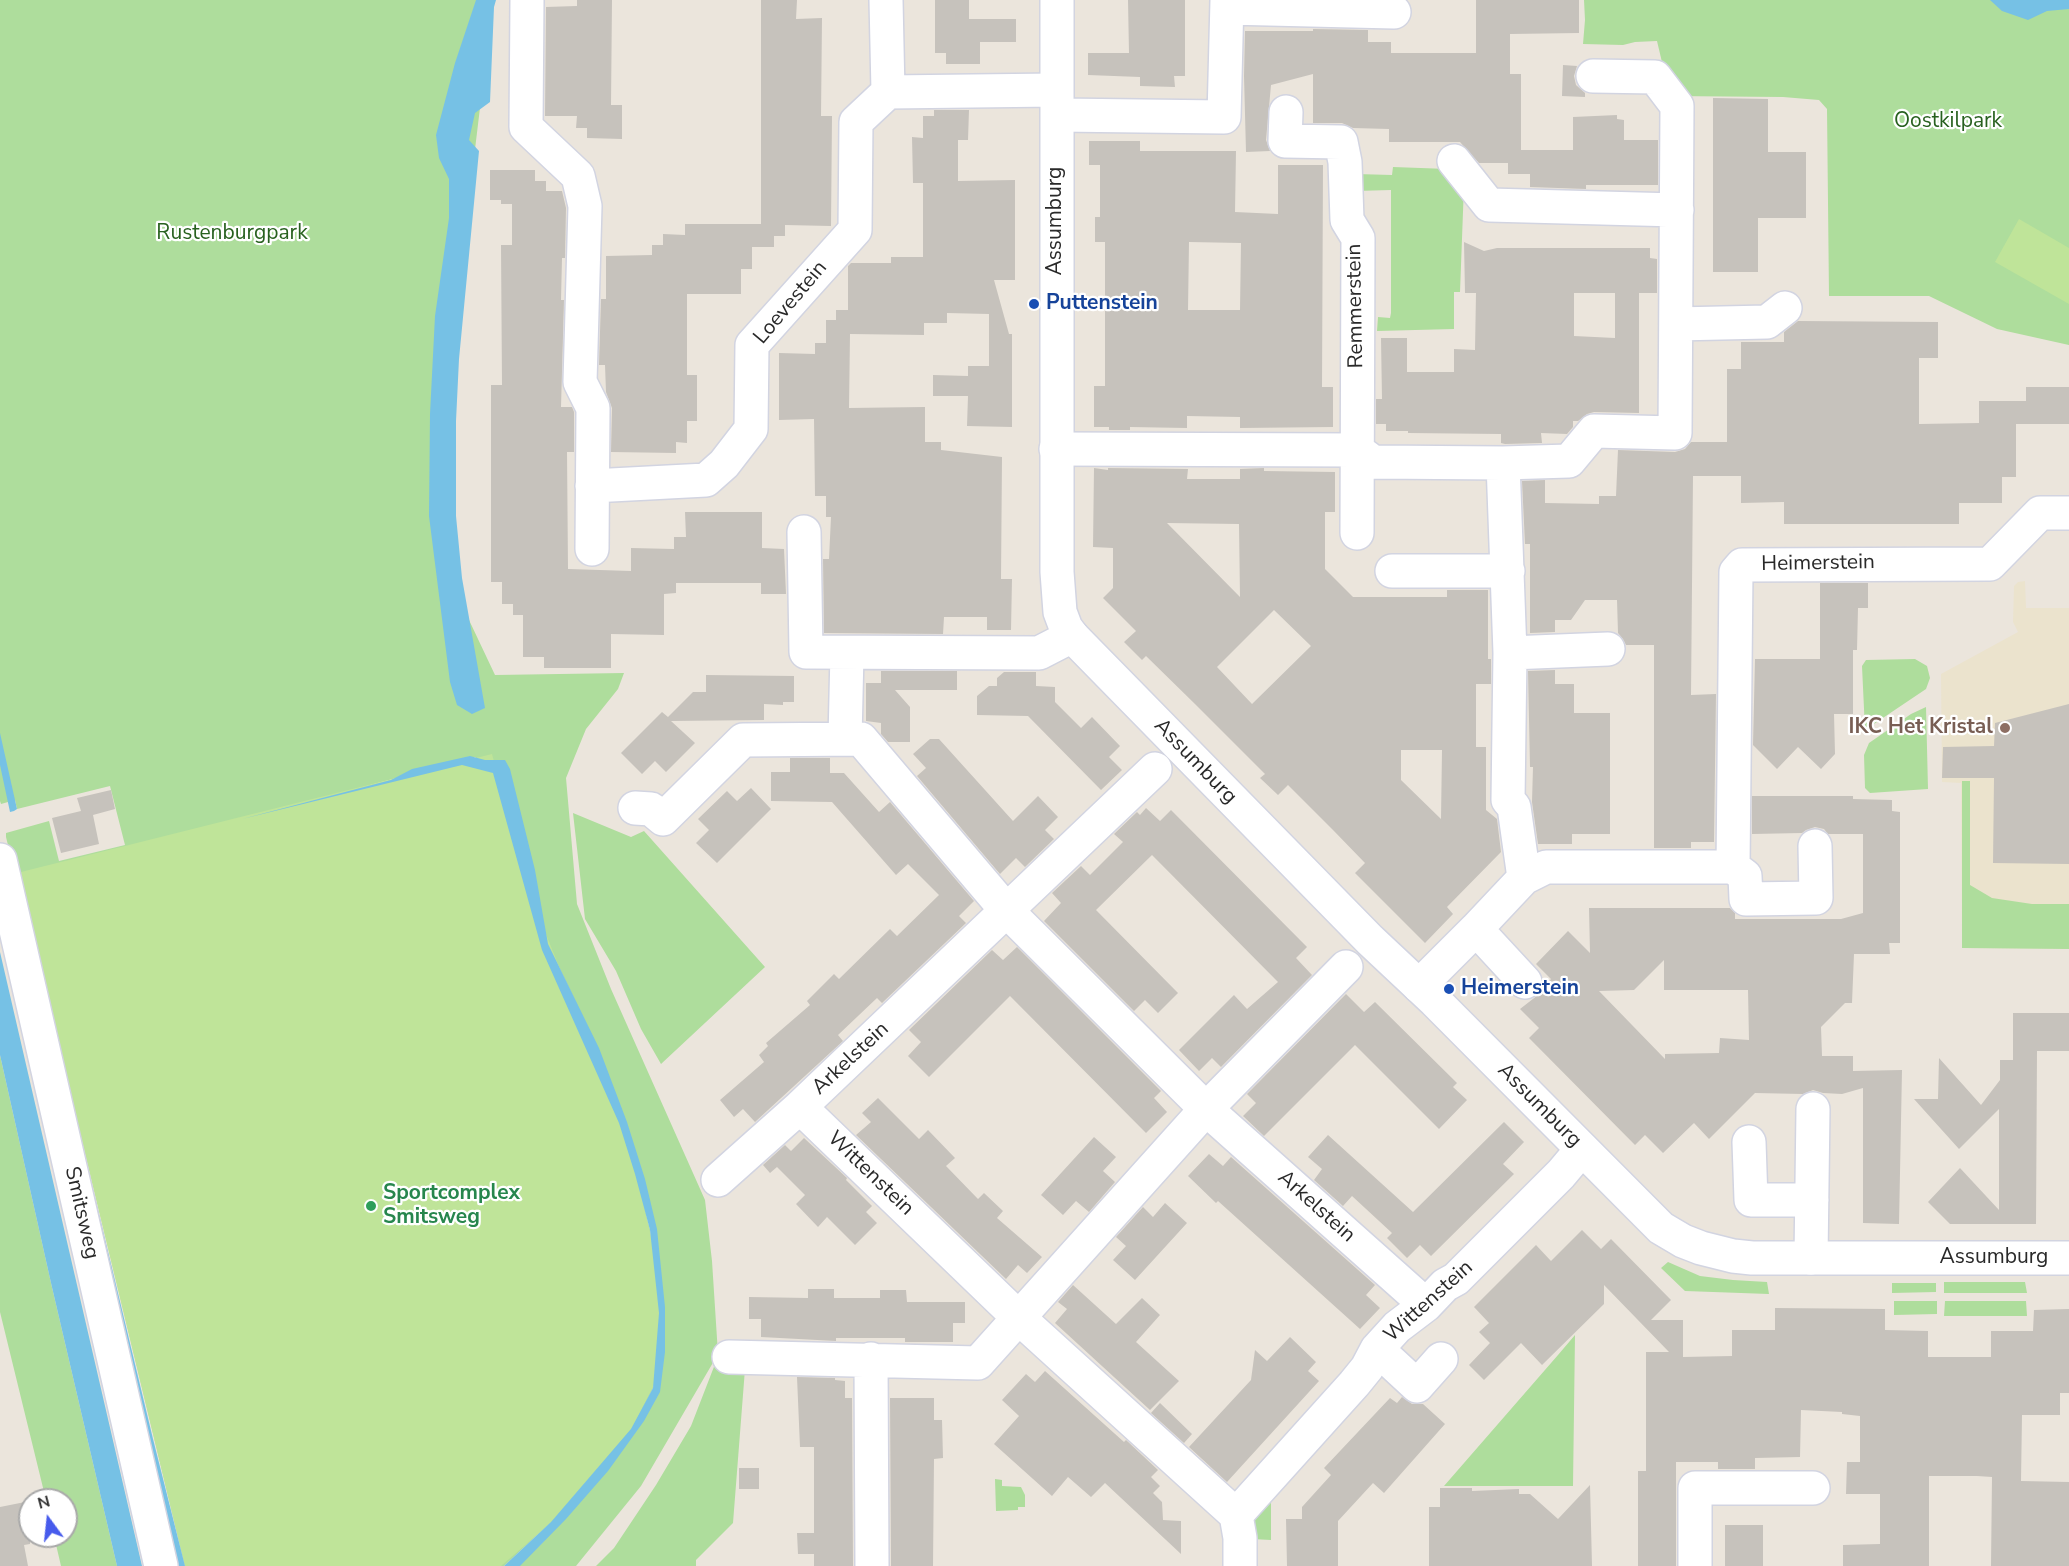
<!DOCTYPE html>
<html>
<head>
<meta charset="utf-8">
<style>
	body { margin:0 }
	#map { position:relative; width:2069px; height:1566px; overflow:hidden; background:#ebe5dc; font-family:"Nunito Sans",sans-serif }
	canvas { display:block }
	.north { position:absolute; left:18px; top:1488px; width:60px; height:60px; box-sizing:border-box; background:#fff; border:2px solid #a9a9a9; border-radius:50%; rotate:345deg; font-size:16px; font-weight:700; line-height:24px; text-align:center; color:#292929 }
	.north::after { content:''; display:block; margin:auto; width:21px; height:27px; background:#475bec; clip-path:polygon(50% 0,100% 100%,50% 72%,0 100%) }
</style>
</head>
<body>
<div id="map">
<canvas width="2069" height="1566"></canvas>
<div class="north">N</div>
</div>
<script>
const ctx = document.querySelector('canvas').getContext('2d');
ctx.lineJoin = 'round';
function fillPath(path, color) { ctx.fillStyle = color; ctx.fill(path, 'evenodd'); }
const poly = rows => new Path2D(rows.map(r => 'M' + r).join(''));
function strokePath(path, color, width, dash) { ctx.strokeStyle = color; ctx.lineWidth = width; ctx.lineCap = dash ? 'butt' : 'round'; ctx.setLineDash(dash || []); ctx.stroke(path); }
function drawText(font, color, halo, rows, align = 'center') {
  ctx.font = font + ' "Nunito Sans",sans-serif'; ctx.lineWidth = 4.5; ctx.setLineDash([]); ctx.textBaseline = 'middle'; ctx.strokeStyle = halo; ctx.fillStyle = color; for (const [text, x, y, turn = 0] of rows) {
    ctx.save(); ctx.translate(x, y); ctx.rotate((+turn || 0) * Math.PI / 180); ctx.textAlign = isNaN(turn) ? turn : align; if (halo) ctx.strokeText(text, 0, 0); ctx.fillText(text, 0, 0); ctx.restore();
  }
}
fillPath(poly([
	[2025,581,2026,608,2069,608,2069,949,1962,948,1961,783,1942,782,1941,674,2018,632,2013,622,2014,586,2018,582]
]), '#ebe3cd');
fillPath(poly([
	[0,0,493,0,438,456,452,584,495,675,624,673,618,689,586,729,566,778,577,904,611,989,705,1200,712,1261,718,1354,641,1486,576,1566,516,1566,542,1543,608,1457,551,1522,504,1566,433,1566,461,1560,423,1393,189,1444,216,1566,185,1566,20,881,17,882,6,837,6,833,49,821,59,861,125,845,110,786,17,809,15,800,1,804,0,801],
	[475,757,486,771,462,765,288,807],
	[497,786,500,788,548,944,599,1051,633,1147,655,1231,665,1346,655,1398,635,1424,653,1388,659,1314,650,1230,619,1123,542,950],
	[458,797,515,1048,124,1137,67,886],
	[523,1084,581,1334,191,1422,135,1172],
	[1584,0,2069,0,2069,345,1997,329,1929,296,1829,296,1827,109,1819,100,1783,97,1670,96,1657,41,1635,42,1623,45,1583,44,1585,20],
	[1393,167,1448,169,1464,185,1460,292,1454,292,1454,329,1377,331,1378,317,1390,318,1391,313,1391,190,1355,191,1356,174,1392,175],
	[1915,659,1927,666,1930,678,1926,689,1865,730,1862,666,1866,660],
	[1926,707,1928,789,1870,793,1865,788,1864,755,1869,743,1911,714],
	[1962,781,1970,781,1970,885,1992,898,2032,904,2069,904,2069,949,1962,948],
	[573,813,631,837,644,831,765,967,661,1064,641,1029,616,971,585,919],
	[0,1055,51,1283,117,1566,61,1566,54,1536,66,1536,66,1500,46,1500,0,1312],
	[1668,1262,1700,1276,1733,1280,1767,1282,1769,1294,1685,1291,1661,1268],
	[1944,1282,2025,1282,2027,1293,1944,1293],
	[1892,1283,1936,1283,1936,1292,1892,1293],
	[1894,1301,1937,1301,1937,1314,1894,1315],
	[1945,1301,2026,1301,2027,1316,1944,1316],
	[1575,1335,1573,1486,1444,1486,1558,1355],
	[717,1359,745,1369,733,1523,696,1560,696,1566,596,1566,614,1548,656,1485,691,1426],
	[995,1479,1002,1480,1002,1486,1021,1487,1025,1495,1025,1507,1018,1507,1018,1510,996,1511],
	[1267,1498,1271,1501,1271,1540,1252,1539,1252,1513]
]), '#aedd9c');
fillPath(poly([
	[2019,219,2069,248,2069,304,1995,262],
	[492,754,529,892,632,1148,657,1265,662,1343,655,1383,633,1427,553,1521,501,1566,185,1566,17,873]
]), '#bfe499');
fillPath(poly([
	[476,0,496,0,494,7,490,102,475,113,469,140,479,151,459,359,456,421,456,516,462,578,485,708,472,714,457,705,450,682,429,516,430,414,435,316,449,218,449,179,439,158,436,135,455,63],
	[1990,0,2069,0,2069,9,2047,11,2028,20,2002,11],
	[0,733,17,809,14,811,10,812,0,765],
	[470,756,485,760,505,760,510,769,535,870,548,944,599,1048,627,1122,645,1179,657,1229,665,1307,665,1352,660,1392,644,1421,608,1471,566,1519,520,1566,504,1566,551,1522,631,1429,653,1388,659,1313,650,1230,635,1174,619,1123,542,950,493,773,462,765,242,819,391,780,412,769],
	[19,881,153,1439,185,1566,176,1566],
	[0,952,142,1566,117,1566,51,1283,0,1055]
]), '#76c1e5');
fillPath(poly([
	[577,0,612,0,611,105,622,105,622,139,587,138,587,128,576,128,577,116,545,116,546,7,577,6],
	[761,0,797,0,796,19,822,18,821,116,832,116,831,226,785,225,785,236,774,236,774,247,752,247,752,269,741,269,741,294,687,294,687,375,697,375,697,421,687,421,687,443,676,442,676,453,611,452,612,408,606,392,605,365,599,365,601,299,606,299,606,256,652,255,652,245,663,245,663,234,685,235,685,224,761,224],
	[935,0,969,0,969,19,1016,19,1016,42,980,42,980,64,946,64,946,53,935,53],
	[1128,0,1185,0,1185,76,1174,76,1175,87,1140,86,1140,77,1088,75,1088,53,1129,53],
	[1476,0,1579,0,1579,33,1510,34,1510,74,1521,74,1521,150,1573,150,1573,117,1617,115,1617,119,1624,120,1624,140,1658,140,1658,185,1586,185,1586,189,1530,187,1530,174,1508,174,1508,163,1479,163,1460,142,1389,142,1389,129,1353,128,1342,123,1313,123,1313,74,1271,85,1266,140,1270,151,1246,152,1244,76,1245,31,1313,31,1313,29,1368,30,1368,42,1391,42,1391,53,1476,53],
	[1563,65,1577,66,1574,76,1576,85,1585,93,1585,97,1562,96],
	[1713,98,1768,99,1768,152,1806,152,1806,218,1758,218,1758,272,1713,272],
	[934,110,969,110,968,140,958,140,958,181,1015,180,1015,280,994,280,1009,334,1012,334,1012,427,967,426,968,396,933,396,933,375,968,376,968,366,989,366,989,314,947,313,947,323,924,323,924,335,850,334,849,408,925,407,925,442,941,442,941,450,1002,457,1001,579,1012,579,1011,630,987,630,987,617,944,617,943,634,824,633,823,559,829,559,831,517,826,517,826,496,815,496,814,419,779,420,779,353,815,354,815,343,826,343,826,320,836,320,836,310,848,310,848,266,851,263,891,263,891,257,923,257,923,183,913,183,912,137,923,138,923,116,934,116],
	[1089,141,1140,141,1140,151,1236,151,1235,212,1278,214,1278,165,1323,165,1322,387,1333,387,1333,427,1240,428,1240,417,1187,416,1187,428,1130,427,1130,430,1109,430,1109,427,1094,427,1094,386,1105,386,1105,242,1095,242,1095,217,1100,217,1100,165,1089,165],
	[1189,242,1241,243,1240,310,1188,310],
	[490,170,535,170,535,181,546,181,546,191,562,191,566,208,565,258,562,258,561,300,564,300,561,407,572,407,574,412,574,452,567,452,568,569,631,571,631,548,674,549,674,537,686,537,685,512,762,512,762,548,784,549,786,594,761,594,761,583,676,583,676,593,664,594,664,635,611,634,611,668,544,668,544,657,523,657,523,615,513,615,513,604,502,604,502,582,491,582,491,385,502,385,501,245,512,245,512,204,501,204,501,200,490,200],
	[1464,242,1484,251,1497,248,1650,248,1650,258,1657,259,1657,293,1639,293,1639,413,1594,412,1587,414,1578,421,1573,421,1573,427,1567,434,1541,433,1542,443,1505,444,1501,443,1501,434,1408,433,1408,431,1386,431,1386,424,1376,424,1376,399,1382,399,1381,338,1407,338,1407,372,1454,372,1454,349,1475,350,1476,293,1465,293],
	[1574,293,1615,293,1615,338,1574,336],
	[1798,321,1938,322,1938,358,1919,358,1919,424,1979,423,1979,401,2026,401,2026,387,2069,387,2069,424,2016,424,2016,477,2002,477,2002,503,1959,503,1959,524,1784,524,1784,502,1741,503,1741,476,1693,476,1691,695,1716,694,1714,842,1691,842,1691,848,1654,848,1654,645,1626,645,1623,639,1618,633,1617,600,1585,600,1571,620,1555,620,1555,632,1530,633,1530,544,1525,544,1522,481,1545,480,1545,503,1599,504,1599,496,1616,496,1618,450,1675,452,1685,449,1691,442,1727,442,1727,369,1741,369,1741,342,1784,342,1784,332],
	[1094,468,1108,470,1108,468,1188,469,1187,479,1240,479,1240,469,1264,468,1264,471,1335,472,1335,512,1325,512,1325,569,1353,597,1447,597,1447,590,1488,590,1488,659,1491,659,1491,684,1476,684,1476,747,1486,747,1486,810,1497,819,1501,852,1447,907,1453,914,1425,943,1355,873,1365,863,1333,830,1288,785,1278,795,1260,778,1265,774,1195,704,1146,656,1142,660,1124,642,1136,631,1103,598,1113,588,1113,548,1093,547],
	[1167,523,1239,524,1240,597],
	[1274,610,1311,646,1252,704,1217,667],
	[1401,750,1442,750,1441,819,1401,780],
	[1820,583,1868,583,1868,608,1858,608,1857,650,1853,650,1853,714,1834,714,1835,754,1821,769,1798,747,1777,769,1753,745,1755,659,1820,659],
	[1555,670,1555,684,1574,684,1574,713,1610,713,1610,834,1572,834,1572,844,1538,844,1532,802,1533,767,1530,767,1528,671],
	[881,671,957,671,957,690,895,690,910,707,910,742,888,742,881,734,881,723,866,721,866,683,881,683],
	[1004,672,1036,672,1036,686,1055,687,1055,702,1081,728,1092,717,1120,746,1109,757,1122,770,1101,790,1028,716,977,715,977,696,989,686,997,686,997,678],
	[706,675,794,676,794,702,783,702,783,705,764,704,764,720,671,721,695,743,666,772,655,761,642,774,621,753,662,712,668,717,693,692,706,692],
	[2069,704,2069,864,1993,863,1994,778,1942,778,1943,747,1994,746,1995,723],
	[930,739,939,739,1013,821,1038,796,1058,817,1045,830,1054,839,1025,867,1016,858,1000,874,917,776,926,768,913,754],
	[790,758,830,758,830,773,844,773,879,812,890,802,974,901,959,916,966,923,882,1003,877,998,838,1035,843,1041,755,1122,743,1109,734,1117,720,1100,764,1062,759,1055,768,1046,766,1043,810,1005,807,1001,834,974,839,979,890,929,897,936,939,895,908,864,896,875,832,802,771,801,771,772,790,772],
	[751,788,771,809,717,863,696,843,709,830,698,819,727,791,737,801],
	[111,790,115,809,93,815,99,844,61,853,52,818,81,811,77,798],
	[1752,796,1853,796,1853,799,1892,800,1892,811,1900,812,1900,943,1889,943,1890,954,1854,954,1852,1003,1845,1003,1821,1027,1822,1056,1853,1056,1853,1071,1902,1070,1899,1224,1863,1223,1863,1088,1842,1094,1823,1093,1813,1090,1803,1094,1755,1093,1709,1139,1694,1123,1663,1153,1645,1135,1635,1145,1529,1038,1539,1028,1520,1009,1538,995,1551,979,1536,964,1568,931,1590,953,1589,908,1730,908,1735,913,1735,919,1841,919,1863,913,1863,834,1828,834,1824,829,1815,827,1806,830,1802,833,1752,834],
	[1664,960,1664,990,1748,990,1749,1040,1720,1038,1719,1053,1665,1054,1665,1059,1599,991,1634,990],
	[1146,808,1160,821,1171,810,1307,947,1296,958,1312,975,1221,1067,1212,1058,1199,1071,1179,1050,1234,995,1247,1009,1278,982,1152,855,1096,910,1178,993,1158,1013,1145,1000,1134,1011,1044,921,1061,903,1052,893,1081,866,1090,875,1123,842,1114,834,1137,812,1140,815],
	[1017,947,1161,1091,1154,1098,1167,1112,1146,1133,1010,996,929,1077,908,1056,921,1042,909,1030,992,950,1003,960],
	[1346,994,1364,1012,1375,1002,1457,1083,1453,1087,1467,1100,1439,1129,1355,1045,1264,1136,1243,1116,1256,1103,1247,1094],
	[2013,1013,2069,1013,2069,1051,2037,1051,2036,1224,1950,1224,1928,1202,1960,1168,1999,1210,1999,1109,1959,1149,1914,1099,1938,1099,1939,1058,1981,1105,2000,1080,2000,1060,2013,1060],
	[878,1098,919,1139,928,1130,955,1158,946,1166,978,1199,984,1193,1003,1211,997,1218,1042,1257,1027,1273,1018,1265,1006,1279,856,1135,871,1122,862,1113],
	[1504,1122,1524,1142,1503,1164,1514,1174,1431,1256,1420,1245,1407,1258,1387,1238,1392,1233,1352,1196,1343,1206,1314,1180,1322,1169,1308,1157,1328,1135,1413,1212],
	[1094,1137,1116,1157,1103,1171,1115,1182,1089,1212,1076,1201,1063,1215,1041,1195],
	[804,1138,847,1178,846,1180,872,1206,866,1212,877,1223,855,1245,827,1217,818,1227,796,1204,805,1195,777,1167,770,1173,763,1165,785,1145,791,1151],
	[1209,1154,1223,1166,1231,1157,1375,1285,1366,1295,1380,1308,1360,1329,1218,1201,1216,1203,1188,1176],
	[1165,1203,1187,1223,1135,1280,1113,1260,1126,1246,1116,1237,1143,1207,1153,1217],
	[1582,1230,1601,1249,1611,1239,1671,1300,1651,1320,1683,1320,1683,1357,1732,1356,1732,1330,1775,1330,1775,1308,1885,1309,1885,1330,1928,1331,1928,1357,1991,1357,1991,1331,2033,1331,2034,1310,2069,1309,2069,1393,2060,1393,2060,1415,2022,1415,2021,1481,2069,1482,2069,1566,1991,1566,1992,1477,1977,1476,1929,1476,1929,1566,1843,1566,1843,1545,1880,1544,1880,1494,1846,1494,1847,1462,1860,1462,1860,1416,1842,1414,1842,1412,1801,1410,1800,1457,1755,1458,1755,1469,1718,1469,1718,1462,1676,1462,1676,1566,1638,1566,1638,1471,1646,1471,1646,1352,1669,1352,1604,1285,1604,1304,1542,1365,1521,1343,1484,1380,1469,1365,1490,1343,1479,1332,1489,1323,1474,1307,1536,1245,1551,1261],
	[1073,1285,1116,1324,1142,1298,1160,1315,1136,1342,1179,1381,1150,1410,1055,1323,1067,1309,1058,1302],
	[808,1289,834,1289,834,1298,880,1298,880,1290,906,1290,907,1302,965,1302,965,1323,953,1323,953,1342,905,1342,905,1338,836,1338,836,1341,761,1337,761,1319,749,1319,749,1297,808,1298],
	[1290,1337,1316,1362,1308,1371,1319,1381,1227,1482,1189,1447,1251,1380,1255,1350,1267,1361],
	[1045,1371,1124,1442,1126,1440,1158,1470,1151,1477,1160,1486,1153,1493,1162,1502,1163,1520,1181,1521,1181,1554,1105,1483,1091,1497,1068,1477,1052,1496,994,1444,1019,1416,1002,1400,1026,1374,1035,1382],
	[797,1377,835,1378,835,1380,845,1381,845,1398,852,1398,853,1566,814,1566,814,1554,798,1554,797,1533,814,1533,814,1447,800,1447],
	[1402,1397,1412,1404,1423,1404,1445,1424,1384,1493,1373,1483,1338,1521,1338,1566,1287,1566,1286,1519,1302,1519,1302,1507,1331,1475,1324,1468,1390,1398,1397,1403],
	[890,1398,934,1398,934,1420,942,1420,943,1458,934,1459,933,1566,891,1566],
	[1160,1403,1192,1434,1184,1443,1151,1413],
	[739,1468,759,1468,759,1489,739,1489],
	[1590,1485,1592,1566,1429,1566,1429,1507,1440,1507,1440,1488,1472,1488,1472,1491,1519,1489,1519,1494,1530,1494,1558,1519],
	[30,1501,30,1544,24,1545,28,1566,0,1566,0,1507],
	[1725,1525,1763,1525,1763,1566,1725,1566]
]), '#c6c2bc');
const street = poly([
	[527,0,526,127,578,176,585,206,580,382,593,408,592,549],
	[1227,8,1394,12],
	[888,92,1056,90],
	[1286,112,1285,141,1341,142,1345,162,1347,220,1358,238,1357,533],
	[1058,115,1224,117,1227,0],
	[1454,161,1489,205,1677,210],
	[1676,324,1767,322,1785,308],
	[1056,449,1357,450,1373,462,1503,463,1569,461,1594,431,1675,433,1677,106,1655,77,1593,76],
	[1503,463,1510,653,1508,800,1514,807,1524,878],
	[592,486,706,480,724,464,751,429,752,345,855,230,856,122,888,92,886,0],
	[804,532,806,652,1039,653,1072,636],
	[1392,571,1508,571],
	[1510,653,1608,649],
	[845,739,847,653],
	[635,808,651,809,663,819,743,740,861,739,1007,911,1206,1109,1426,1305],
	[0,860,161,1566],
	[1733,867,1745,876,1746,899,1816,898,1815,846],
	[1476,929,1525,982],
	[1419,986,1476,929,1524,878,1546,867,1733,867,1736,572,1742,565,1990,564,2040,513,2069,513],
	[800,1107,1155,769],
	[1749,1142,1751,1200,1812,1200],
	[718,1180,800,1107,1019,1318,1236,1515,1354,1384,1367,1368,1377,1349,1397,1327,1426,1305,1445,1285,1456,1279,1561,1174,1582,1149],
	[1811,1258,1813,1109],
	[1377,1349,1417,1386,1441,1359],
	[729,1357,978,1363,1206,1109,1346,967],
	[871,1359,872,1566],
	[1236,1515,1240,1538,1240,1566],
	[1695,1566,1695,1488,1813,1488]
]);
const secondary = poly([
	[1057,0,1057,572,1060,612,1066,628,1072,636,1370,940,1435,1001,1661,1228,1683,1241,1701,1248,1733,1256,1752,1258,2069,1258]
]);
strokePath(street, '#d2d4e1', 36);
strokePath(secondary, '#d2d4e1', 36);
strokePath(street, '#fff', 33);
strokePath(secondary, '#fff', 33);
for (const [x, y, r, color] of [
	[1034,304,6,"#1a4fb4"],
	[2005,728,6,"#8d6e63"],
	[1449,989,6,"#1a4fb4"],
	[371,1206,6,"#2e9e5b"]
]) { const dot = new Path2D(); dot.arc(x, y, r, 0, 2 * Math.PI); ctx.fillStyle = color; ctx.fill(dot); strokePath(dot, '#fff', 2); }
drawText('21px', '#28611f', '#fff', [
	["Oostkilpark",1948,122],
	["Rustenburgpark",232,234]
]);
drawText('21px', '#292929', '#fff', [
	["Assumburg",1056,221,-90],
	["Loevestein",791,303,-50],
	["Remmerstein",1356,306,-91],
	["Heimerstein",1818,564,-1],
	["Assumburg",1195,762,46],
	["Arkelstein",851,1059,-43],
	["Assumburg",1539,1106,45],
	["Wittenstein",870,1174,44],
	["Arkelstein",1316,1207,42],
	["Smitsweg",81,1213,77],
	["Assumburg",1994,1258],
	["Wittenstein",1429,1302,-42]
]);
drawText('bold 21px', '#164399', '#fff', [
	["Puttenstein",1046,304],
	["Heimerstein",1461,989]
], 'left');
drawText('bold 21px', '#785e54', '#fff', [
	["IKC Het Kristal",1993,728]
], 'right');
drawText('bold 21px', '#27864d', '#fff', [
	["Sportcomplex",383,1194],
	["Smitsweg",383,1218]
], 'left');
</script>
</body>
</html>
